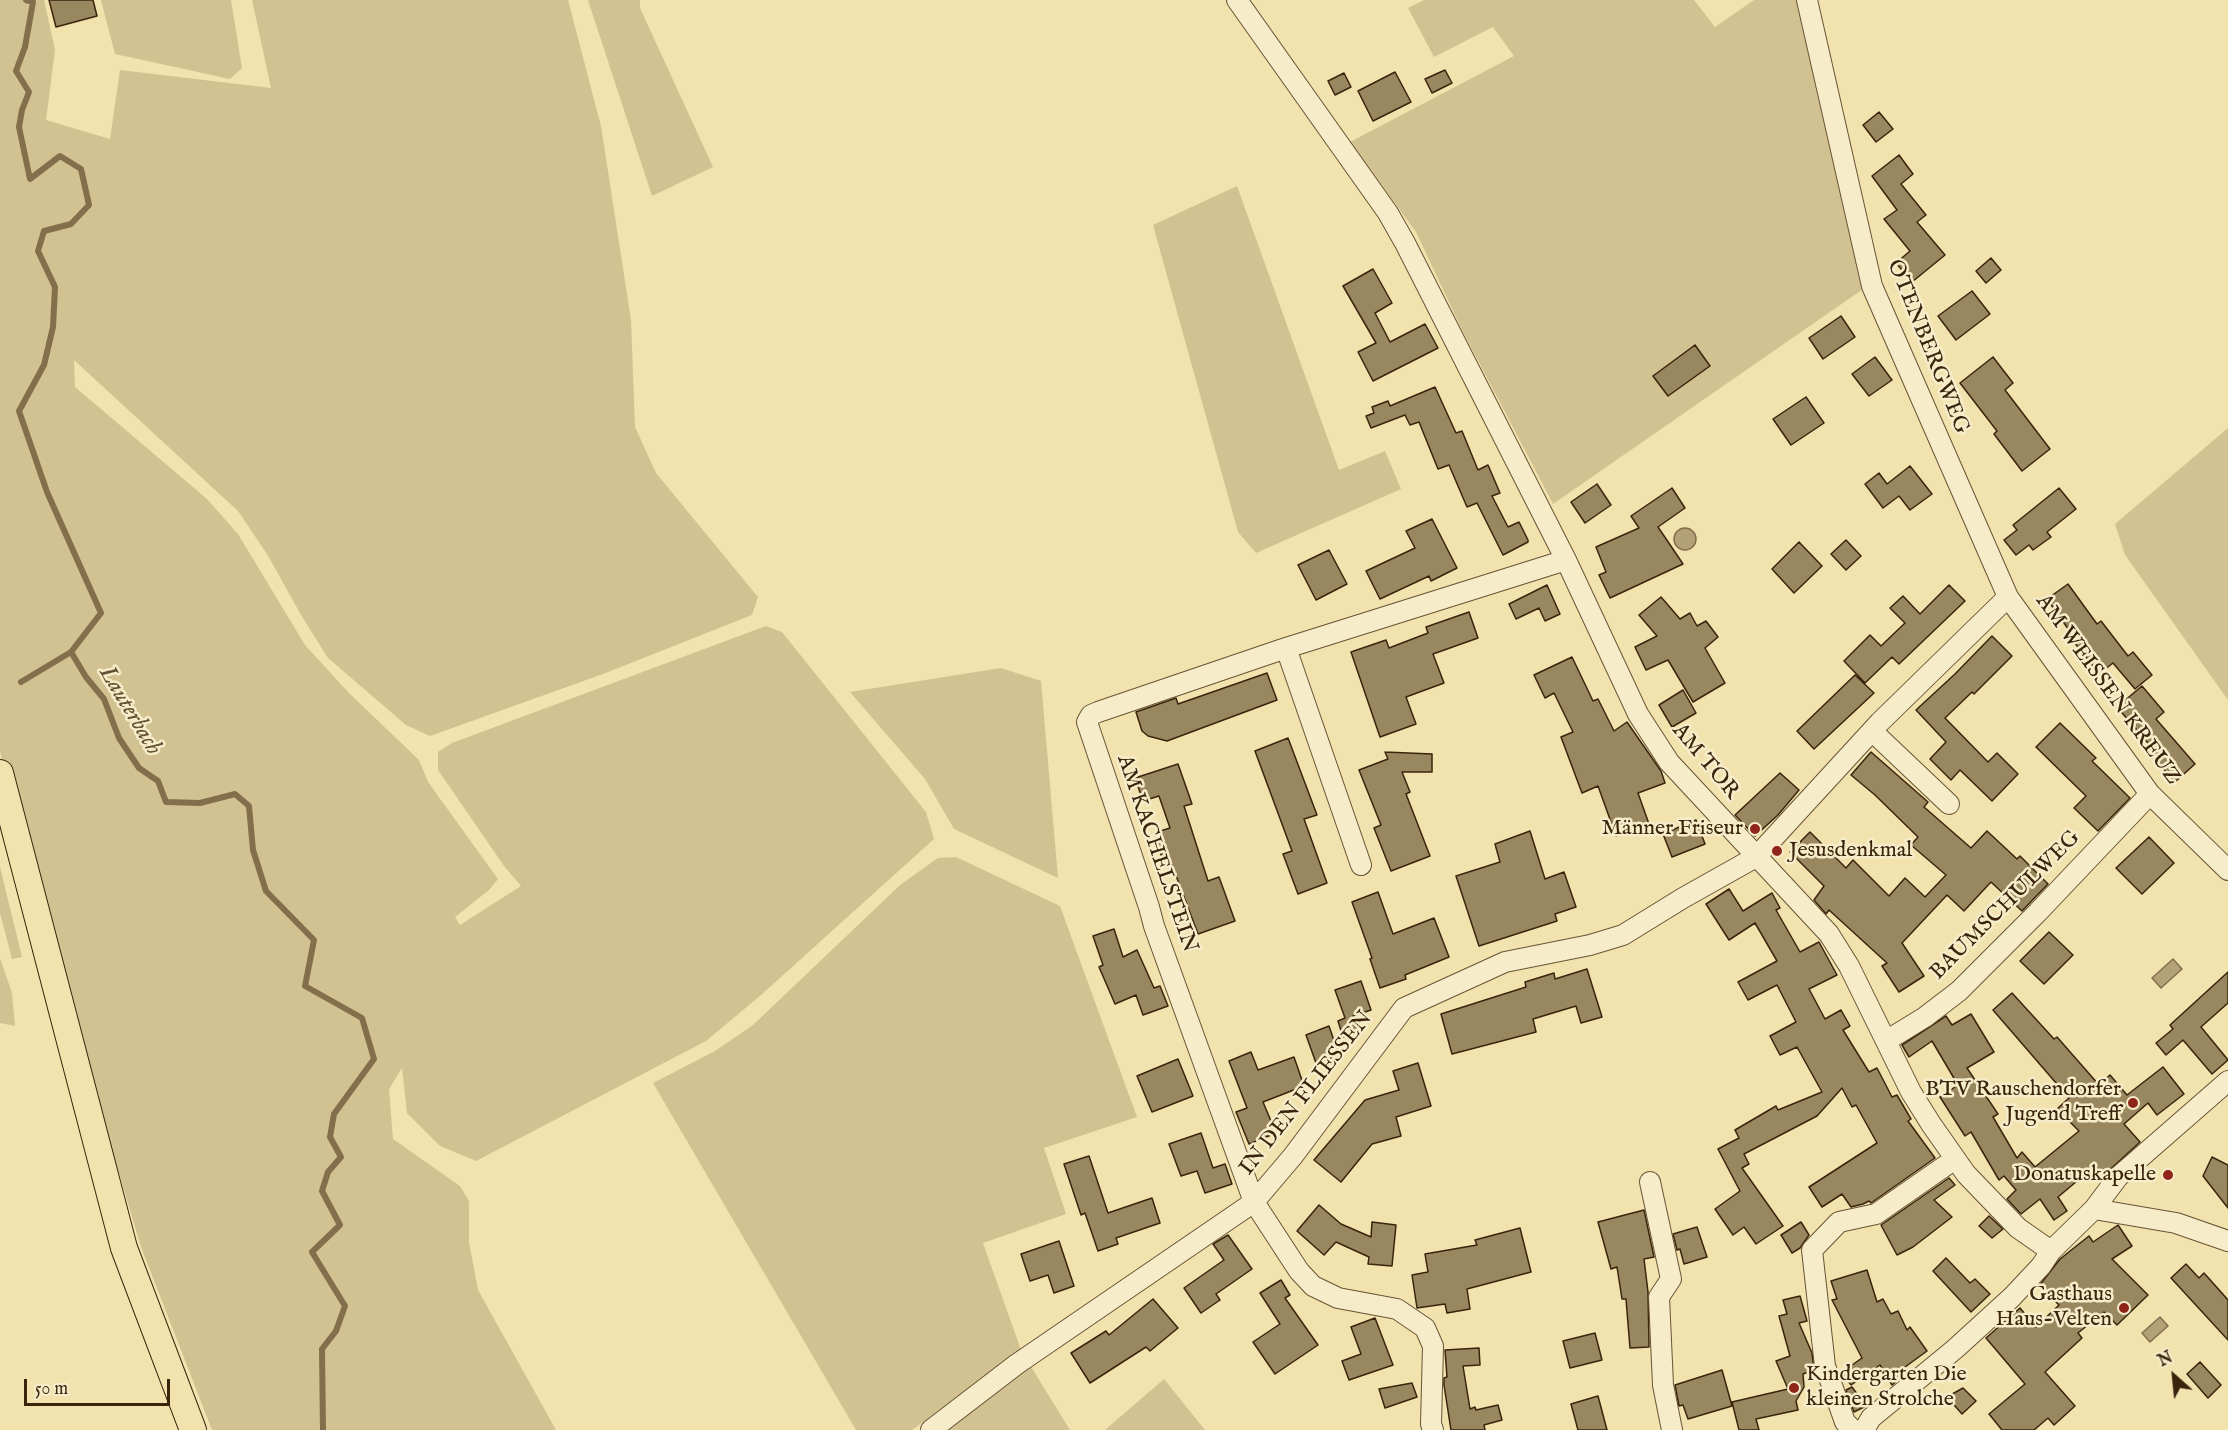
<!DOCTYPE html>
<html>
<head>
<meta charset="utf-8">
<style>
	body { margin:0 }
	#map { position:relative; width:2228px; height:1430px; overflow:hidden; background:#f1e2ae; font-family:"IM FELL English",serif }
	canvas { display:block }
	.north { position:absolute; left:2144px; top:1346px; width:60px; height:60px; -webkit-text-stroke:4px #f6ecca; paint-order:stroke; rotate:333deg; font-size:16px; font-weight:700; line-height:24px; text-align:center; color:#3a240c }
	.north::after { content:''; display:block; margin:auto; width:21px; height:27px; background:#3a240c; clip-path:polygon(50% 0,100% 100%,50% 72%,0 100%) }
	.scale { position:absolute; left:24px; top:1379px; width:146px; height:27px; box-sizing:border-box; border:3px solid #3a240c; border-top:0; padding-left:8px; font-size:18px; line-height:21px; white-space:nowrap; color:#3a240c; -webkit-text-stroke:4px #f6ecca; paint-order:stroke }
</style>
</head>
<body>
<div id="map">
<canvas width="2228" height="1430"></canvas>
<div class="north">N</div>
<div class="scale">50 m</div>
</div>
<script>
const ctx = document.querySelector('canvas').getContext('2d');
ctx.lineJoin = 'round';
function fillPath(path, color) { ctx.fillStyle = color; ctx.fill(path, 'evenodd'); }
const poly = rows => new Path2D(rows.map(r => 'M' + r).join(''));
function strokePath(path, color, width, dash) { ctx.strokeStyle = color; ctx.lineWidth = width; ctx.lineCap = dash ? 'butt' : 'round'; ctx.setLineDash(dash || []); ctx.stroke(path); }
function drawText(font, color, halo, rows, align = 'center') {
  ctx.font = font + ' "IM FELL English",serif'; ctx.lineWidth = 5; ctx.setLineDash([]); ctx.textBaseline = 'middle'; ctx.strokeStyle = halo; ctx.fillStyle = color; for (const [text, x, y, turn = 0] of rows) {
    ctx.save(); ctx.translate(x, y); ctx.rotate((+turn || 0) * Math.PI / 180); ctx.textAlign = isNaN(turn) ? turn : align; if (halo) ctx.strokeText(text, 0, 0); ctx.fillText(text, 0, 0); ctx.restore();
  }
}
fillPath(poly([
	[0,0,44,0,55,50,46,120,110,139,120,70,271,88,252,0,568,0,601,126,631,320,635,427,656,473,758,597,752,615,603,674,430,736,406,725,328,658,301,615,267,554,238,511,74,360,75,387,207,499,238,534,305,645,349,693,419,760,428,782,498,879,489,890,455,917,460,925,521,886,504,866,438,770,438,752,452,743,766,626,782,632,926,812,934,839,761,995,706,1041,476,1161,440,1146,407,1113,402,1068,389,1089,393,1139,460,1186,469,1201,469,1242,478,1290,556,1430,212,1430,141,1247,11,809,0,750],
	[101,0,231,0,242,68,230,79,115,54],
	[588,0,640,0,640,8,713,167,652,196],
	[1424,0,1694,0,1715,27,1754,0,1798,0,1866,287,1553,504,1462,330,1416,232,1350,142,1514,56,1493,27,1434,57,1408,8],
	[1237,186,1339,470,1385,451,1401,489,1256,553,1238,532,1153,225],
	[2228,428,2228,700,2125,555,2115,524],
	[1001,668,1041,681,1058,878,954,829,925,779,850,692],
	[956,857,1060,906,1137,1117,1044,1148,1066,1214,983,1243,1021,1350,912,1430,856,1430,653,1083,715,1051,753,1025,900,885,938,858],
	[0,867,22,957,12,959,0,913],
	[0,958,12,993,15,1026,0,1023],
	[1030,1365,1070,1430,943,1430],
	[1164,1379,1205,1430,1105,1430]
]), '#d2c292');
const water = poly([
	'1674 539a11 11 0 1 1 22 0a11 11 0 1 1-22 0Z',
	[2173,959,2182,969,2161,988,2152,978,2173,959],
	[2160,1317,2168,1326,2150,1342,2142,1333,2160,1317]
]);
fillPath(water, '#b3a177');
strokePath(water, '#836f4c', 1.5);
strokePath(poly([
	[26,0,33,2,25,47,16,71,29,92,22,110,19,127,30,179,60,156,81,169,89,205,71,224,44,231,38,251,55,287,53,327,44,365,19,411,47,492,101,613,71,652,86,677,104,699,119,738,139,768,158,781,166,802,200,803,235,794,249,806,253,850,266,891,314,940,305,986,362,1018,374,1059,334,1114,330,1137,341,1157,328,1172,322,1191,340,1225,312,1252,345,1306,336,1331,322,1349,323,1430],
	[21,682,71,652]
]), '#836f4c', 6);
const building = poly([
	[49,0,93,0,97,16,56,27,49,0],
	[1445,70,1452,83,1432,93,1425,79,1445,70],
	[1395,72,1411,102,1373,121,1358,91,1395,72],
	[1344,73,1351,87,1335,95,1328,81,1344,73],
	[1879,112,1893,129,1876,142,1863,125,1879,112],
	[1899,155,1913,174,1901,184,1926,215,1917,222,1945,255,1912,282,1896,263,1910,251,1884,219,1897,210,1872,176,1899,155],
	[1991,258,2001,270,1986,283,1976,271,1991,258],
	[1373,269,1392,303,1375,313,1390,342,1425,324,1438,348,1373,381,1358,352,1376,343,1343,286,1373,269],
	[1972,291,1990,314,1956,340,1938,316,1972,291],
	[1841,316,1855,337,1823,359,1809,338,1841,316],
	[1695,345,1710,366,1668,396,1653,376,1695,345],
	[1875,357,1892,380,1869,396,1852,374,1875,357],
	[1993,357,2013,383,2005,390,2050,449,2022,471,1994,434,1997,431,1960,383,1993,357],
	[1435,387,1456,433,1462,431,1478,470,1488,465,1500,493,1492,496,1508,527,1519,522,1528,540,1528,542,1503,555,1477,503,1467,507,1449,465,1438,469,1419,422,1410,425,1405,415,1371,428,1366,416,1374,413,1372,407,1388,401,1390,406,1435,387],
	[1806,397,1824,423,1791,445,1773,419,1806,397],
	[1910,466,1932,494,1910,510,1899,496,1883,508,1865,484,1879,473,1887,484,1910,466],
	[1597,484,1611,505,1585,523,1571,502,1597,484],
	[1672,488,1685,508,1658,527,1683,564,1610,598,1599,575,1606,572,1596,547,1639,528,1631,516,1672,488],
	[2059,488,2076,509,2047,532,2051,537,2033,550,2029,545,2016,555,2004,540,2017,530,2013,525,2059,488],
	[1432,519,1457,568,1431,581,1429,576,1380,599,1366,571,1415,548,1406,531,1432,519],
	[1846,540,1861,556,1846,570,1831,554,1846,540],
	[1799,542,1822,566,1794,593,1772,569,1799,542],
	[1329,550,1347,584,1316,600,1298,565,1329,550],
	[2068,584,2097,624,2101,621,2128,656,2133,652,2152,675,2135,689,2113,663,2099,674,2074,642,2076,640,2047,599,2068,584],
	[1547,585,1560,614,1545,621,1539,608,1516,619,1509,604,1547,585],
	[1949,585,1965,601,1899,664,1892,657,1865,683,1844,661,1870,635,1881,646,1905,623,1890,608,1903,596,1920,614,1949,585],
	[1661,597,1680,619,1690,613,1697,626,1706,621,1718,637,1705,648,1725,683,1693,702,1668,660,1646,670,1635,647,1657,636,1639,615,1661,597],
	[1469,612,1478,638,1433,654,1444,683,1406,697,1416,724,1380,737,1351,652,1386,640,1389,648,1428,633,1426,627,1469,612],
	[1992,636,2012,656,1974,694,1972,692,1945,718,1988,762,1997,753,2018,774,1992,801,1960,770,1951,780,1930,759,1946,742,1916,710,1955,674,1992,636],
	[1572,657,1593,701,1598,699,1614,731,1627,722,1661,771,1665,783,1638,793,1649,824,1616,836,1598,786,1582,793,1561,737,1573,732,1554,693,1545,698,1534,675,1572,657],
	[1267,673,1277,700,1167,741,1148,736,1142,731,1136,712,1176,698,1178,704,1267,673],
	[1855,675,1874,693,1814,749,1797,731,1855,675],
	[2142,686,2164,712,2156,719,2195,764,2175,782,2149,753,2153,749,2117,707,2142,686],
	[1683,690,1696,713,1672,727,1659,705,1683,690],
	[2060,723,2096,758,2092,761,2130,798,2098,831,2074,808,2086,796,2036,747,2060,723],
	[1288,738,1317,815,1304,819,1327,883,1298,894,1283,854,1292,851,1255,751,1288,738],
	[1385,752,1432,754,1432,772,1402,772,1410,792,1406,794,1430,856,1391,871,1374,828,1381,825,1359,770,1388,759,1385,752],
	[1871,752,1928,802,1924,807,1971,848,1987,831,2017,859,2020,856,2048,884,2022,911,1991,882,1964,911,1947,895,1902,943,1924,976,1899,992,1882,966,1887,963,1829,910,1826,914,1814,900,1824,886,1790,852,1810,832,1846,868,1853,860,1889,896,1905,878,1925,897,1946,875,1911,845,1918,837,1875,795,1851,775,1871,752],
	[1178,764,1192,804,1184,806,1208,881,1219,877,1235,921,1198,934,1172,865,1165,867,1154,833,1170,828,1159,796,1143,801,1135,778,1178,764],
	[1780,773,1799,790,1778,815,1755,836,1735,815,1780,773],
	[1696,820,1705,844,1672,857,1663,834,1696,820],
	[1530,831,1545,879,1564,872,1576,907,1555,914,1557,921,1479,946,1456,876,1500,862,1495,844,1530,831],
	[2149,837,2174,863,2142,894,2116,868,2149,837],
	[1729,889,1743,911,1772,893,1780,908,1776,910,1800,952,1819,942,1837,975,1809,989,1825,1019,1841,1010,1850,1026,1843,1030,1869,1072,1877,1068,1892,1097,1897,1095,1911,1119,1908,1121,1935,1158,1871,1203,1869,1201,1863,1204,1851,1207,1842,1194,1822,1207,1809,1187,1877,1143,1856,1105,1852,1107,1842,1088,1817,1116,1744,1154,1749,1164,1742,1168,1783,1226,1756,1244,1744,1227,1733,1235,1715,1209,1740,1191,1718,1149,1739,1138,1735,1130,1776,1106,1778,1110,1822,1092,1797,1047,1780,1055,1770,1036,1796,1022,1777,985,1748,1000,1738,982,1777,961,1755,923,1729,940,1706,904,1729,889],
	[1378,892,1393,934,1434,918,1449,957,1405,975,1406,979,1380,988,1370,959,1372,958,1352,902,1378,892],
	[1114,929,1123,957,1137,950,1154,988,1160,986,1168,1006,1143,1015,1136,995,1115,1004,1099,967,1103,965,1093,936,1114,929],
	[2049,932,2073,955,2044,984,2020,961,2049,932],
	[1587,969,1602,1017,1581,1023,1576,1006,1533,1019,1536,1032,1452,1054,1441,1014,1526,987,1525,982,1554,973,1555,979,1587,969],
	[2228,972,2228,1003,2201,1027,2228,1060,2212,1074,2183,1040,2166,1055,2156,1043,2173,1029,2170,1025,2228,972],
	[1361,981,1371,1010,1353,1016,1359,1032,1343,1037,1338,1021,1345,1018,1335,990,1361,981],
	[2012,993,2054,1039,2057,1037,2099,1085,2110,1075,2127,1095,2163,1067,2184,1094,2157,1115,2148,1103,2124,1124,2140,1142,2104,1175,2095,1166,2058,1197,2067,1211,2054,1220,2040,1199,2021,1214,2007,1199,2016,1190,2004,1176,1999,1180,1971,1132,1965,1136,1940,1097,1958,1085,1932,1041,1909,1057,1902,1045,1946,1016,1952,1025,1971,1014,1994,1052,1967,1068,1998,1114,1993,1117,2017,1158,2022,1152,2035,1167,2079,1131,2057,1109,2069,1098,1993,1010,2012,993],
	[1329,1026,1339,1055,1316,1063,1306,1035,1329,1026],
	[1251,1052,1258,1070,1294,1057,1304,1086,1263,1102,1276,1133,1249,1144,1236,1112,1247,1108,1229,1061,1251,1052],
	[1178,1059,1193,1096,1152,1112,1137,1076,1178,1059],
	[1418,1063,1431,1106,1396,1117,1401,1136,1372,1144,1341,1182,1314,1160,1365,1100,1399,1090,1393,1071,1418,1063],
	[1201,1133,1213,1168,1225,1164,1232,1184,1205,1193,1197,1171,1181,1176,1169,1144,1201,1133],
	[1089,1156,1108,1213,1152,1198,1160,1223,1116,1238,1118,1244,1098,1251,1085,1213,1081,1215,1064,1164,1089,1156],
	[2212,1157,2228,1165,2228,1208,2203,1176,2212,1157],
	[1949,1178,1955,1185,1934,1200,1952,1217,1913,1247,1897,1255,1881,1225,1949,1178],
	[1319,1205,1341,1224,1371,1237,1372,1222,1396,1225,1392,1266,1368,1264,1369,1257,1336,1242,1324,1255,1297,1231,1319,1205],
	[1644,1210,1654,1257,1644,1259,1648,1292,1649,1347,1630,1348,1626,1299,1622,1299,1617,1267,1611,1269,1598,1222,1644,1210],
	[1989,1216,2003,1229,1992,1238,1979,1226,1989,1216],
	[1801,1222,1809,1235,1800,1248,1792,1253,1781,1235,1801,1222],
	[2118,1225,2132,1246,2112,1259,2148,1295,2117,1325,2104,1312,2078,1333,2082,1338,2045,1372,2075,1406,2054,1425,2048,1418,2034,1430,2002,1430,1989,1414,2025,1384,1986,1338,2020,1308,2036,1327,2059,1305,2039,1286,2060,1259,2089,1236,2093,1242,2118,1225],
	[1697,1227,1707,1257,1684,1264,1680,1249,1677,1250,1673,1234,1697,1227],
	[1520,1228,1531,1272,1467,1289,1470,1309,1447,1313,1445,1304,1417,1308,1412,1275,1428,1272,1425,1254,1477,1245,1475,1240,1520,1228],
	[1228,1235,1252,1269,1216,1294,1220,1300,1201,1313,1184,1288,1224,1260,1213,1244,1228,1235],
	[1059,1241,1074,1286,1054,1293,1048,1275,1030,1281,1021,1254,1059,1241],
	[1946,1258,1970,1283,1975,1279,1990,1294,1971,1312,1933,1271,1946,1258],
	[2186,1264,2199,1278,2204,1273,2228,1300,2228,1340,2171,1278,2186,1264],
	[1867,1270,1877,1302,1883,1299,1891,1314,1898,1311,1907,1330,1910,1327,1927,1351,1901,1370,1904,1375,1892,1385,1880,1365,1851,1385,1842,1372,1862,1358,1832,1300,1837,1299,1831,1281,1867,1270],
	[1281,1280,1290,1295,1285,1298,1318,1345,1275,1374,1253,1342,1280,1324,1260,1293,1281,1280],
	[1800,1296,1807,1321,1799,1323,1812,1353,1814,1370,1803,1374,1804,1387,1796,1401,1798,1410,1756,1419,1759,1430,1739,1430,1732,1402,1788,1389,1776,1361,1790,1356,1779,1316,1787,1314,1783,1300,1800,1296],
	[1153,1299,1178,1328,1150,1351,1146,1347,1090,1383,1071,1353,1106,1331,1109,1335,1153,1299],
	[1375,1318,1393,1365,1349,1380,1342,1361,1361,1354,1351,1327,1375,1318],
	[1595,1333,1602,1360,1570,1368,1563,1341,1595,1333],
	[1479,1348,1480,1365,1463,1366,1470,1409,1475,1407,1476,1410,1498,1405,1502,1420,1484,1425,1485,1430,1451,1430,1444,1385,1444,1378,1447,1377,1445,1350,1479,1348],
	[2200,1362,2221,1385,2208,1398,2187,1374,2200,1362],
	[1722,1370,1732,1406,1688,1419,1683,1405,1679,1406,1675,1385,1722,1370],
	[1412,1383,1417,1397,1385,1408,1379,1389,1412,1383],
	[1852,1387,1866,1406,1854,1412,1846,1390,1852,1387],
	[1963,1388,1976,1401,1962,1414,1947,1397,1963,1388],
	[1598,1396,1607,1430,1578,1430,1571,1404,1598,1396]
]);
fillPath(building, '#998760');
strokePath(building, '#3a240c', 1.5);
const minor = poly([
	[1237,0,1388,213,1405,243,1566,560,1638,714,1669,762,1829,934,1849,966,1911,1092,1931,1124,1966,1174,2018,1228,2051,1251],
	[1807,0,1872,286,2008,597,2150,794,2228,870],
	[1286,648,1361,865],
	[1872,731,1949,804],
	[1886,1041,1925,1017,1959,991,2038,912,2150,794],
	[1650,1182,1671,1279,1659,1297,1663,1385,1672,1430],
	[2094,1209,2176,1223,2228,1241],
	[931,1430,1017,1364,1254,1202,1293,1156,1404,1008,1505,962,1590,945,1623,935,1683,898,1756,857,1880,722,2008,597],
	[1433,1430,1431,1424,1433,1346,1425,1328,1397,1309,1338,1298,1313,1286,1299,1271,1254,1202,1154,926,1149,907,1087,722,1091,715,1098,712,1286,648,1566,560],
	[1853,1430,1845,1422,1825,1366,1812,1250,1839,1222,1876,1214,1955,1159],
	[1864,1430,1871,1418,1955,1349,2012,1297,2041,1266,2051,1251,2094,1209,2118,1177,2228,1081]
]);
const major = poly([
	[0,773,124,1248,193,1430]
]);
strokePath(minor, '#685434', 22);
strokePath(major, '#3a240c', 28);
strokePath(minor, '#f6ecca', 20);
strokePath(major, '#f1e2ae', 26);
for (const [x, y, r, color] of [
	[1755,829,6,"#8f2418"],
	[1777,851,6,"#8f2418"],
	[2133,1103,6,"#8f2418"],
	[2168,1175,6,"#8f2418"],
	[2124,1308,6,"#8f2418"],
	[1794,1388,6,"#8f2418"]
]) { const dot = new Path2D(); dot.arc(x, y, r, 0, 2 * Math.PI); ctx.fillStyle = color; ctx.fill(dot); strokePath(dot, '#f6ecca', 2); }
drawText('22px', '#3a240c', '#f6ecca', [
	["OTENBERGWEG",1927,347,68],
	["AM WEISSEN KREUZ",2107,690,54],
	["AM TOR",1705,762,50],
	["AM KACHELSTEIN",1156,854,71],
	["BAUMSCHULWEG",2006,906,-45],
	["IN DEN FLIESSEN",1307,1094,-52]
]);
drawText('22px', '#3a240c', '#f6ecca', [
	["Männer Friseur",1743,829],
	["Jesusdenkmal",1789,851,"left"],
	["BTV Rauschendorfer",2121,1090],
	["Jugend Treff",2121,1115],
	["Donatuskapelle",2156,1175],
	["Gasthaus",2112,1295],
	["Haus-Velten",2112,1320],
	["Kindergarten Die",1806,1375,"left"],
	["kleinen Strolche",1806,1400,"left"]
], 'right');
drawText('italic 24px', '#645031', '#f6ecca', [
	["Lauterbach",129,711,59]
]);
</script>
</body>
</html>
